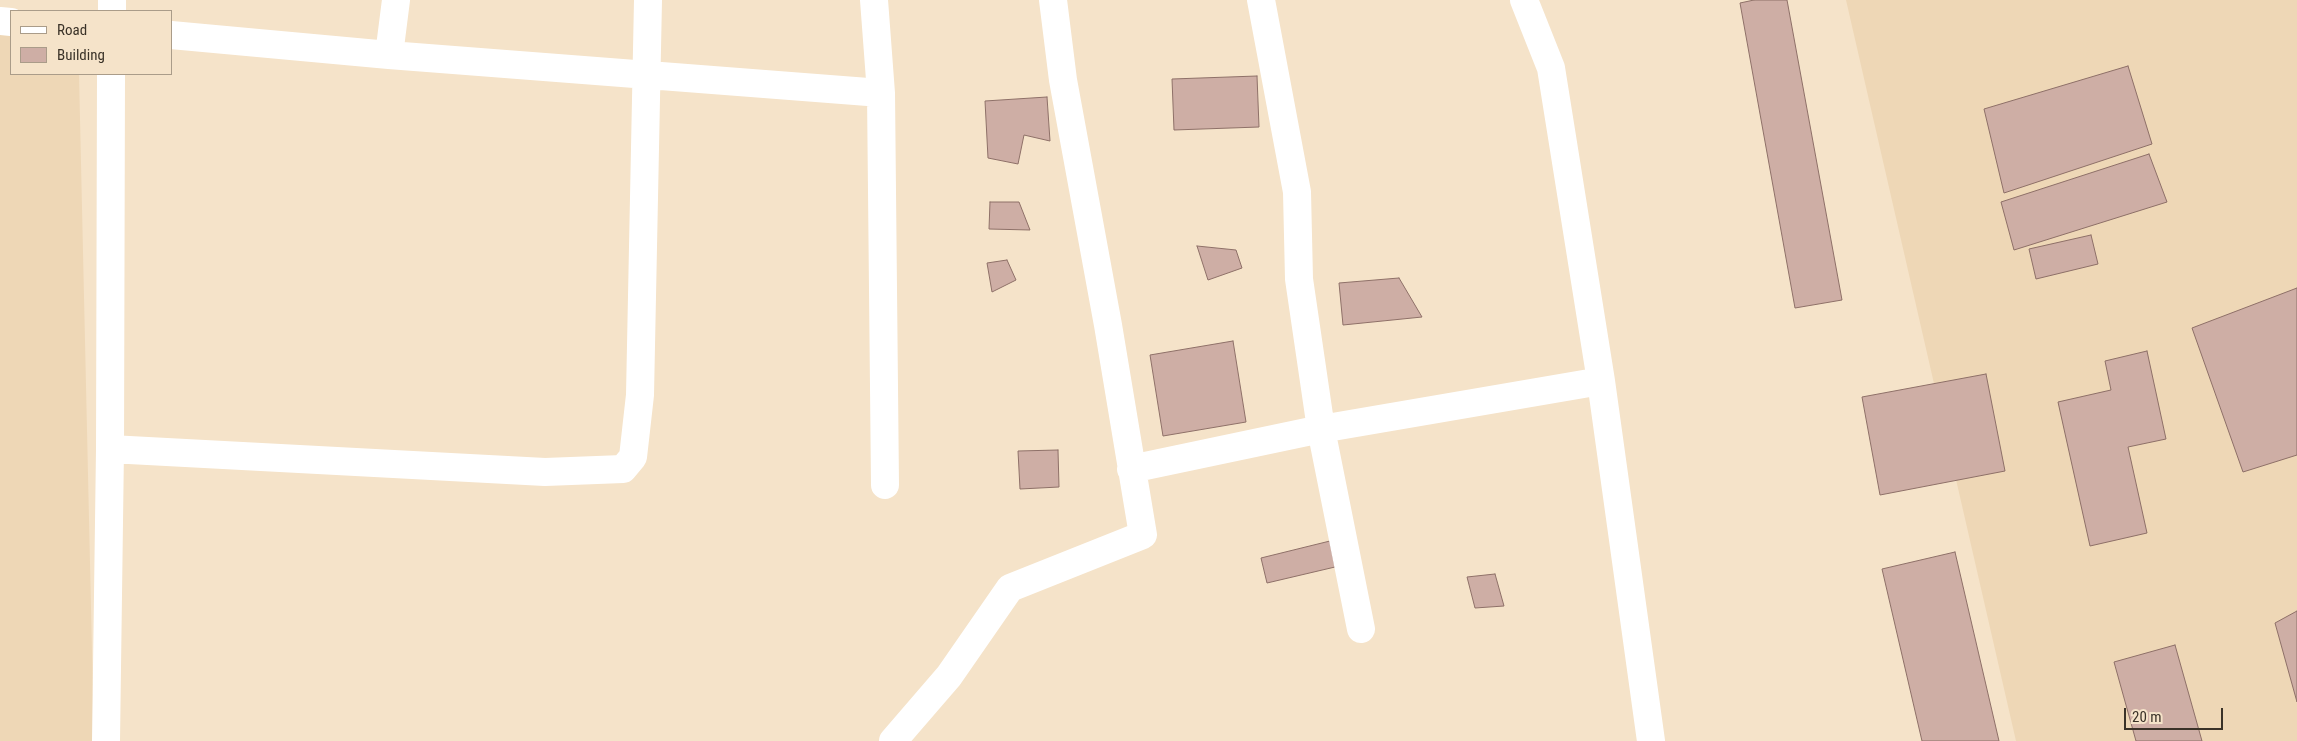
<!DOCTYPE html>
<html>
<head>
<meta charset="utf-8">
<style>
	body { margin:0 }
	#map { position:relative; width:2297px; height:741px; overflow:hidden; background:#f5e3c9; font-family:"Roboto Condensed",sans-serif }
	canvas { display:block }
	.legend { position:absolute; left:10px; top:10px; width:162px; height:65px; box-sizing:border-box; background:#f5e3c9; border:1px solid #aa9c89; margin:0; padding:6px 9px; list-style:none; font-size:15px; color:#3a3228 }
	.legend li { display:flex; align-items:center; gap:10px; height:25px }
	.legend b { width:25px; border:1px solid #aa9c89 }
	.scale { position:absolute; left:2124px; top:708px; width:99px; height:22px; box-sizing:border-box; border:2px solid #3a3228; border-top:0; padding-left:6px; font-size:15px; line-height:18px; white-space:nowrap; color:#3a3228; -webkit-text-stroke:4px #f5e3c9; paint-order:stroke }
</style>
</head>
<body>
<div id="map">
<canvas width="2297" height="741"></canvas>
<ul class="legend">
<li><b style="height:6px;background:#fff"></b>Road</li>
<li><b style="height:14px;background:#ceaea5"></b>Building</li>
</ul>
<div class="scale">20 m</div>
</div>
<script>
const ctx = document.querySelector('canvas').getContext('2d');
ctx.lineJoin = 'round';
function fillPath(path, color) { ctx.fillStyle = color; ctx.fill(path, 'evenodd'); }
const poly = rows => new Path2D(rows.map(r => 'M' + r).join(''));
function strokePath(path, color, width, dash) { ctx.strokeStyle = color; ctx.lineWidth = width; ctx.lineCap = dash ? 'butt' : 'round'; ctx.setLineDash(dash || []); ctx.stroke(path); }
fillPath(poly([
	[1846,0,2297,0,2297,741,2016,741],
	[0,20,11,20,11,74,79,74,94,741,0,741]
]), '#eed7b6');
const building = poly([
	[1754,0,1787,0,1842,300,1795,308,1740,3,1754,0],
	[2128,66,2152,144,2004,193,1984,109,2128,66],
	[1257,76,1259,127,1174,130,1172,79,1257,76],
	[1047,97,1050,141,1024,135,1018,164,988,158,985,101,1047,97],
	[2149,154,2167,202,2014,250,2001,202,2149,154],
	[990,202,1019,202,1030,230,989,229,990,202],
	[2091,235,2098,264,2036,279,2029,249,2091,235],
	[1197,246,1236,250,1242,268,1208,280,1197,246],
	[1007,260,1016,280,992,292,987,263,1007,260],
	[1399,278,1422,317,1343,325,1339,283,1399,278],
	[2297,288,2297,455,2243,472,2192,328,2297,288],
	[1233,341,1246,422,1163,436,1150,355,1233,341],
	[2147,351,2166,439,2128,447,2147,533,2090,546,2058,402,2111,390,2105,361,2147,351],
	[1986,374,2005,471,1880,495,1862,397,1986,374],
	[1058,450,1059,487,1020,489,1018,451,1058,450],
	[1330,541,1335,567,1267,583,1261,558,1330,541],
	[1955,552,1999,741,1922,741,1882,569,1955,552],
	[1495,574,1504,606,1475,608,1467,577,1495,574],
	[2297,611,2297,702,2275,623,2297,611],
	[2175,645,2202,741,2136,741,2114,662,2175,645]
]);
fillPath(building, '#ceaea5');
strokePath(building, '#8e7068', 1);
strokePath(poly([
	[1261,0,1297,192,1299,279,1321,429,1361,629],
	[1524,0,1551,68,1601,381,1651,741],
	[112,11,112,0],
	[0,21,11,22],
	[171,35,389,55,881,93,874,0],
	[389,55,396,0],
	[881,93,885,485],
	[110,449,545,472,623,469,633,457,640,395,648,0],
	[1131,469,1321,429,1601,381],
	[106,741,110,449,111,74],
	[893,741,949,676,1010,588,1143,535,1108,325,1063,80,1053,0]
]), '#fff', 28);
</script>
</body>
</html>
